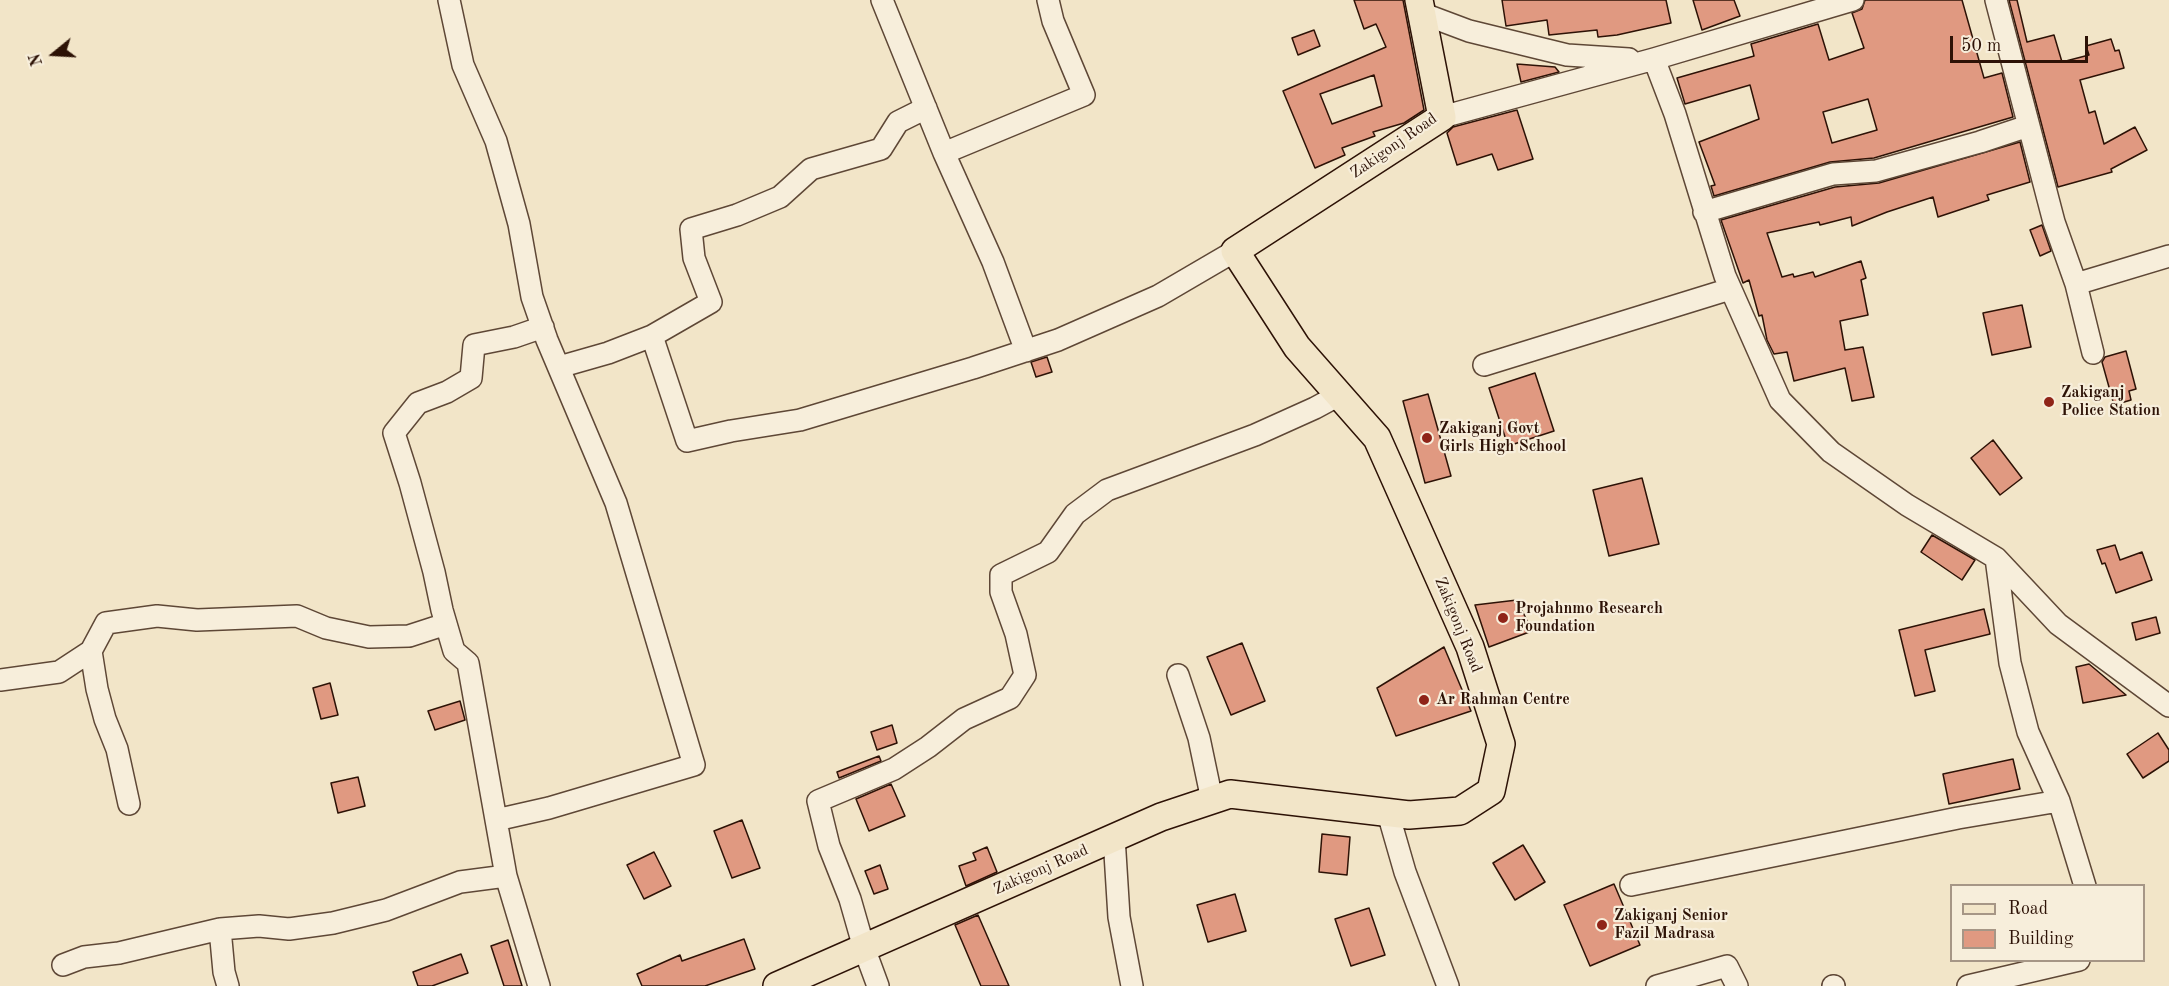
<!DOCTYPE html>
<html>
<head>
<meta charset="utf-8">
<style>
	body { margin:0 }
	#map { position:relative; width:2169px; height:986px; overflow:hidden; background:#f2e5c8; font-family:"Old Standard TT",serif }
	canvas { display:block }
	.legend { position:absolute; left:1950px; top:884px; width:195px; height:78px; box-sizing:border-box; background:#f7eedb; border:2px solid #a69686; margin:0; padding:8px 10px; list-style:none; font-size:18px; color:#2d1206 }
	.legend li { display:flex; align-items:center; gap:12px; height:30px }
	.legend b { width:30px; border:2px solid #a69686 }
	.north { position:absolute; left:24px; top:24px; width:60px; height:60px; -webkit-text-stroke:4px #f7eedb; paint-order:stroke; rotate:252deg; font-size:16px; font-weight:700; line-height:24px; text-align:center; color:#2d1206 }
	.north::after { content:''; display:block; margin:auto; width:21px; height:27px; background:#2d1206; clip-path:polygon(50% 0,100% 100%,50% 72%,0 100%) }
	.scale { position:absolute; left:1950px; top:36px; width:138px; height:27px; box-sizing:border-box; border:3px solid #2d1206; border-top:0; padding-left:8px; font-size:18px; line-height:21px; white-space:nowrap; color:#2d1206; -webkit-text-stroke:4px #f7eedb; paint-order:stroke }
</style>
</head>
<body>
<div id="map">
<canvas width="2169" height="986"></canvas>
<ul class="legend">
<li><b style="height:8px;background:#f2e5c8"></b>Road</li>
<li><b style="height:16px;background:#e09981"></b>Building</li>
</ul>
<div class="north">N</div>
<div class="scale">50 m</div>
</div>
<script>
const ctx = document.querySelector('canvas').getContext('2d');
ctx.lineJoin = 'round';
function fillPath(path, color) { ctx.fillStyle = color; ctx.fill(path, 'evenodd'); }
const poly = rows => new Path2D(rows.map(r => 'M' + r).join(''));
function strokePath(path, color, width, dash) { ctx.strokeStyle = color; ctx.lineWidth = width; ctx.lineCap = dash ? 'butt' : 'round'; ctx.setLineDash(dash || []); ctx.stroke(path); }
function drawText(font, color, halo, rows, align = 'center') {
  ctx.font = font + ' "Old Standard TT",serif'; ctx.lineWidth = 4.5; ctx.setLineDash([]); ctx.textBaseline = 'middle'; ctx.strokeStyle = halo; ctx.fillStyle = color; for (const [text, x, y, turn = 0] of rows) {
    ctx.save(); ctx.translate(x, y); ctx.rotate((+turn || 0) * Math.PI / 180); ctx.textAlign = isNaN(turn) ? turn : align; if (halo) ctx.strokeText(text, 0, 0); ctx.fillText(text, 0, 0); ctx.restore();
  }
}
const building = poly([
	[1354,0,1403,0,1424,110,1404,123,1373,132,1375,136,1342,148,1345,155,1315,168,1283,91,1386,47,1376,24,1364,29,1354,0],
	[1374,75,1382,106,1332,124,1320,94,1374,75],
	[1502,0,1666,0,1671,23,1617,35,1598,37,1597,30,1549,35,1547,20,1506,26,1502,0],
	[1693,0,1734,0,1740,16,1702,30,1693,0],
	[1865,0,1962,0,1984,78,2002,73,2013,117,1874,158,1830,162,1714,196,1711,186,1715,185,1699,142,1759,119,1750,85,1685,104,1677,78,1754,56,1751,44,1818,24,1829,60,1864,48,1852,13,1862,9,1865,0],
	[1868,99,1877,130,1832,143,1823,112,1868,99],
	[2009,0,2017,0,2027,42,2054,35,2062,62,2089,55,2086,46,2111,39,2115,51,2119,50,2124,68,2080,80,2089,113,2095,111,2104,144,2135,127,2147,150,2111,169,2112,172,2058,187,2009,0],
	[1314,30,1320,46,1298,55,1292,38,1314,30],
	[1517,64,1555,67,1559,72,1521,82,1517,64],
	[1517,110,1533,159,1498,170,1492,154,1457,165,1447,133,1453,127,1517,110],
	[2020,142,2030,182,1987,195,1989,200,1938,217,1933,197,1887,212,1852,226,1851,217,1820,225,1819,222,1767,233,1782,277,1793,274,1794,277,1813,272,1815,277,1861,261,1866,278,1861,280,1868,315,1840,321,1845,350,1863,347,1874,397,1852,401,1845,368,1794,381,1787,352,1774,354,1767,340,1762,315,1759,316,1749,280,1743,283,1721,220,1835,187,1879,183,2020,142],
	[2042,225,2051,251,2040,256,2030,230,2042,225],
	[2022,305,2031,347,1992,355,1983,313,2022,305],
	[2126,351,2136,389,2129,391,2131,400,2114,405,2102,362,2105,357,2126,351],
	[1047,357,1052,372,1036,377,1031,362,1047,357],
	[1535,373,1554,431,1508,446,1489,388,1535,373],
	[1428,394,1451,476,1425,483,1403,401,1428,394],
	[1993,440,2022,478,2000,495,1971,458,1993,440],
	[1642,478,1659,544,1609,556,1593,490,1642,478],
	[1932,535,1975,560,1962,580,1921,552,1932,535],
	[2115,545,2120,560,2142,552,2152,580,2116,593,2105,563,2102,564,2097,550,2115,545],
	[1517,600,1532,631,1489,647,1475,605,1517,600],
	[1984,609,1990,634,1925,650,1935,691,1915,696,1899,630,1984,609],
	[2156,617,2160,633,2136,640,2132,623,2156,617],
	[1242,643,1265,701,1231,715,1207,657,1242,643],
	[1444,647,1471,711,1396,736,1377,688,1444,647],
	[2089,664,2126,695,2083,703,2076,667,2089,664],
	[330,683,338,715,321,719,313,688,330,683],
	[460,701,465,720,435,730,428,711,460,701],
	[892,725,897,743,877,750,871,732,892,725],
	[2158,733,2169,750,2169,761,2143,778,2127,754,2158,733],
	[879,756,881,761,839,778,837,772,879,756],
	[2013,759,2020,789,1949,804,1943,774,2013,759],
	[358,777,365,806,338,813,331,783,358,777],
	[891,784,905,816,869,831,856,799,891,784],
	[742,820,760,868,732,878,714,831,742,820],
	[1322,834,1350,837,1347,875,1319,872,1322,834],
	[1523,845,1545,882,1515,900,1493,863,1523,845],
	[987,847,997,872,966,886,959,866,976,860,973,853,987,847],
	[654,852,671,886,644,899,627,865,654,852],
	[880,865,888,889,874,894,865,871,880,865],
	[1614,884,1640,945,1590,966,1564,905,1614,884],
	[1235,894,1246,931,1208,942,1197,905,1235,894],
	[1369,908,1385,955,1351,966,1335,919,1369,908],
	[978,915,1009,986,981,986,955,925,978,915],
	[744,939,755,969,705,986,642,986,637,974,680,955,682,961,744,939],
	[508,940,522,986,504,986,491,946,508,940],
	[461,954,468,973,432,986,418,986,413,972,461,954]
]);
fillPath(building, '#e09981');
strokePath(building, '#2d1206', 1.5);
const minor = poly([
	[449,0,463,65,496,141,519,224,532,297,547,340,616,503,694,765,549,808,496,820],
	[882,0,944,153,993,262,1026,351],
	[1996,0,2054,222,2076,284,2093,353],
	[1421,13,1469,31,1567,55,1629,59],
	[1654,59,1675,114,1725,276,1780,400,1831,452,1907,505,1996,558,2058,624,2169,706],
	[1442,117,1654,59,1853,0],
	[944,153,1084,95,1053,21,1048,0],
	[1704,212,1833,174,1876,171,1980,142,2028,126],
	[2076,284,2169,256],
	[652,336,687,441,731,431,800,420,973,368,1058,340,1158,296,1235,251],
	[1484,365,1730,289],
	[559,367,608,353,652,336,711,302,694,258,691,229,737,215,780,197,811,169,881,149,898,122,926,108],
	[1996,558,2010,663,2028,732,2059,801,2085,886],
	[91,651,97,689,105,719,117,749,129,804],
	[1178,675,1199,738,1212,800],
	[0,680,59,672,91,651,106,623,157,616,197,620,297,616,326,628,369,637,409,636,446,624],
	[1388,813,1405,872,1448,986],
	[1114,837,1119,917,1132,986],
	[1631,885,1958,818,2059,801],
	[220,929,224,972,228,986],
	[63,965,84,957,119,953,220,929,259,926,289,929,333,923,386,910,460,882,506,876],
	[539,986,506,876,468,663,454,651,442,610,434,572,410,483,394,433,418,403,447,392,471,378,474,345,514,337,543,327],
	[878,986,864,948,850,899,829,846,818,801,894,769,928,747,964,719,1010,698,1025,675,1016,634,1001,592,1001,575,1048,552,1075,514,1107,490,1255,435,1315,408,1339,395],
	[1657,986,1727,966,1737,986],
	[1833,986,1834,986],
	[1968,986,2079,960]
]);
const major = poly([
	[777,986,1161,817,1230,794,1409,815,1460,811,1491,791,1501,744,1470,647,1377,438,1297,347,1235,251,1442,117,1419,0]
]);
strokePath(minor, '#5e4736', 24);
strokePath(major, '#2d1206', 30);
strokePath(minor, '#f7eedb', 21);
strokePath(major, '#f2e5c8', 27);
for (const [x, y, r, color] of [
	[2049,402,6,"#8f2418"],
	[1427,438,6,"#8f2418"],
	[1503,618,6,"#8f2418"],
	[1424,700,6,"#8f2418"],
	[1602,925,6,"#8f2418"]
]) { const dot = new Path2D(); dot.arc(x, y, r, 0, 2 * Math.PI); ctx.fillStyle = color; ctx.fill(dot); strokePath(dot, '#f7eedb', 2); }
drawText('16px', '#2d1206', '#f7eedb', [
	["Zakigonj Road",1394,146,-35],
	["Zakigonj Road",1458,625,68],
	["Zakigonj Road",1041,870,-24]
]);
drawText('bold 16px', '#2d1206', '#f7eedb', [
	["Zakiganj",2061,393],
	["Police Station",2061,411],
	["Zakiganj Govt",1439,429],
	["Girls High School",1439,447],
	["Projahnmo Research",1515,609],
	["Foundation",1515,627],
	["Ar Rahman Centre",1436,700],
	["Zakiganj Senior",1614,916],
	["Fazil Madrasa",1614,934]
], 'left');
</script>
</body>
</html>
